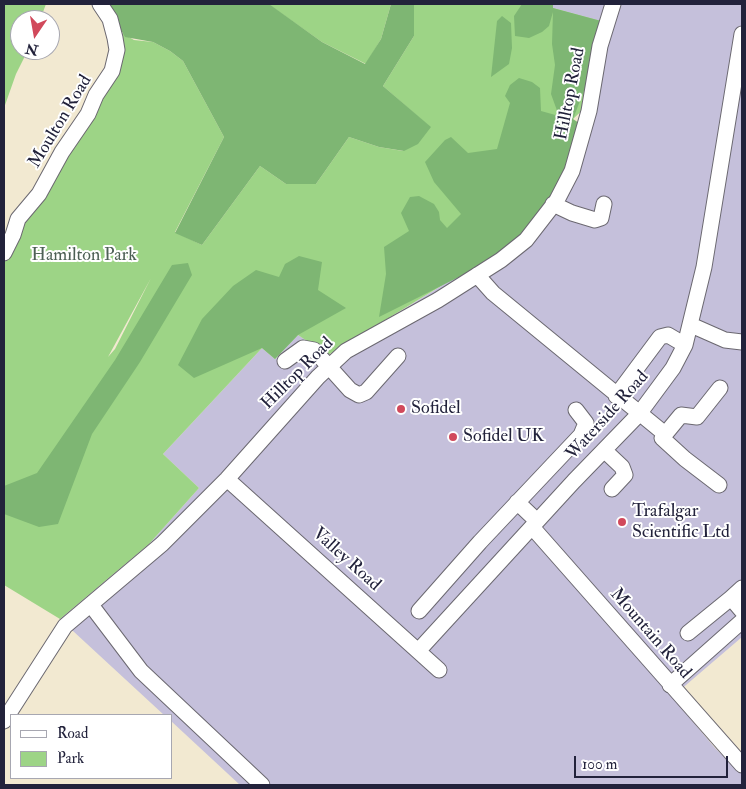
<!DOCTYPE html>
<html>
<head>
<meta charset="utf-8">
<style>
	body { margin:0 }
	#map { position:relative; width:746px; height:789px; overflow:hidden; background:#f2e9d1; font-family:"IM FELL Double Pica",serif }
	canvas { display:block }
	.frame { position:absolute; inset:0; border:5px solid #22223b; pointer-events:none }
	.legend { position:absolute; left:10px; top:714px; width:162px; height:65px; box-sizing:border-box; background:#fff; border:1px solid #a7a7b1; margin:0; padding:6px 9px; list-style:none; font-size:15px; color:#22223b }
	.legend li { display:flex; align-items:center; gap:10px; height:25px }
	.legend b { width:25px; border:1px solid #a7a7b1 }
	.north { position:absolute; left:10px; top:10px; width:50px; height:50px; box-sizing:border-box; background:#fff; border:1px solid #a7a7b1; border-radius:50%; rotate:192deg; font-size:14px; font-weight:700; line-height:20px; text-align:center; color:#22223b }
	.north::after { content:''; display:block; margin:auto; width:18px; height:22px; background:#d1495b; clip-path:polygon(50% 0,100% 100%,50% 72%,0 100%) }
	.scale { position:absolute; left:574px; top:756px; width:154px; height:22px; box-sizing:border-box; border:2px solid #22223b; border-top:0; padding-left:6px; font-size:15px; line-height:18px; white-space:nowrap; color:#22223b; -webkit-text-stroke:4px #fff; paint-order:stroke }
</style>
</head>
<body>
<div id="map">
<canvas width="746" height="789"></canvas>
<div class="frame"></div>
<ul class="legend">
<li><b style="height:6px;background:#fff"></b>Road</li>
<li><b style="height:14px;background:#9dd486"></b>Park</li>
</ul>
<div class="north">N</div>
<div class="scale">100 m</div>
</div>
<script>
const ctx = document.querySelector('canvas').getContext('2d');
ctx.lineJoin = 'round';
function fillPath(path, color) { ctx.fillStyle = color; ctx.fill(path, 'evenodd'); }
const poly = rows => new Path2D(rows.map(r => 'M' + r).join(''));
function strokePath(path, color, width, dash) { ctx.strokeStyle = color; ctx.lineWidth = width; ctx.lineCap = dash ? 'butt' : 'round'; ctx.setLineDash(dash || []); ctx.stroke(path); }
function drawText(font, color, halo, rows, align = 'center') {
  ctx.font = font + ' "IM FELL Double Pica",serif'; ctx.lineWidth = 4; ctx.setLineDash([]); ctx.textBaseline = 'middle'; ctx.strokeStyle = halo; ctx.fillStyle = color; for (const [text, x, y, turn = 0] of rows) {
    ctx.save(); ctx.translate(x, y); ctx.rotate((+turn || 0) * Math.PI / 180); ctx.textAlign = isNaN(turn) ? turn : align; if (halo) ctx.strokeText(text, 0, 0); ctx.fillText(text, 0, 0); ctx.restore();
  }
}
fillPath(poly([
	[553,4,742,4,742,637,672,697,715,748,742,774,742,785,240,785,171,721,171,715,164,715,60,619,149,544,199,488,163,454,262,348,275,359,298,335,329,355,467,270,567,180,600,21,553,8]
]), '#c5c0db');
fillPath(poly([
	[4,4,46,4,40,20,20,20,20,50,28,50,16,74,4,108],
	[268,4,391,4,381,39,366,64,322,42],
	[414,4,553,4,553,8,601,21,590,103,573,119,467,270,328,355,298,335,275,359,262,348,163,454,199,488,149,544,60,619,4,585,4,261,123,45,122,33,134,40,153,42,170,51,183,61,224,137,175,232,202,245,260,166,286,184,316,184,349,137,379,147,403,151,430,127,383,86,414,36],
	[151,278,115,349,108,357]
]), '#9dd486');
fillPath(poly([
	[106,4,269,4,322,42,365,64,381,39,391,4,414,4,414,36,383,86,431,127,418,144,404,151,379,147,349,137,316,184,286,184,260,166,202,245,175,233,224,137,183,61,170,51,153,42,125,37],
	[522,4,553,4,553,8,601,21,598,54,573,119,585,127,560,193,513,250,379,317,386,274,384,247,409,231,401,213,410,197,419,196,434,204,439,212,440,220,447,228,461,214,434,182,425,162,445,140,451,137,468,153,497,149,510,103,505,96,510,85,519,78,532,82,540,88,541,111,559,116,551,94,555,65,552,44,553,12,549,26,542,32,529,38,515,36,514,16],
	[502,16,511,23,512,48,509,64,491,77,497,21],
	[299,256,322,262,318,290,346,308,298,335,275,359,262,348,194,378,178,365,202,319,233,286,256,270,279,277,285,264],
	[188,263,192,275,140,362,92,434,58,524,39,527,4,514,4,486,37,473,115,360,172,265]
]), '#7eb673');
const minor = poly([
	[553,204,572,213,595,220,601,218,604,204],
	[4,253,13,235,18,219,39,194,62,152,88,114,96,95,112,71,117,50,115,38,110,19,100,4],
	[477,275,493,293,665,434],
	[691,325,725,340,742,342],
	[285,361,303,348,314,350,350,390,359,395,366,392,398,356],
	[616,396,660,337,668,335,685,345],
	[604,450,622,467,625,475,612,489],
	[227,479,439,670],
	[719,485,685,459,662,438,681,415,697,417,720,388],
	[517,502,537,521],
	[532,527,742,765],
	[742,588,731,598,742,611],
	[91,605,141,671,262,785],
	[419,611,480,542,581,435,586,423,576,410],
	[688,633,731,598],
	[419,650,574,481,639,414,673,368,685,345,704,267,742,34],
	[670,685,742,621],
	[4,721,65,626,162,544,227,479,318,377,346,351,438,300,501,260,526,240,557,200,572,171,589,111,600,46,613,4]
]);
strokePath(minor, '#6b6870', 17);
strokePath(minor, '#fff', 15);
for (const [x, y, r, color] of [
	[401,409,5,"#d1495b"],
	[453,437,5,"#d1495b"],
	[622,522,5,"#d1495b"]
]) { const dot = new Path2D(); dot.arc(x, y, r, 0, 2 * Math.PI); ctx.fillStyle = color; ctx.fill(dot); strokePath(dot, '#fff', 2); }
drawText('18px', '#22223b', '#fff', [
	["Hilltop Road",571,94,-79],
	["Moulton Road",61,122,-59],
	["Hilltop Road",298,374,-45],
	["Waterside Road",608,416,-48],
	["Valley Road",346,560,42],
	["Mountain Road",650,634,49]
]);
drawText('18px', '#4d6055', '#fff', [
	["Hamilton Park",84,256]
]);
drawText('18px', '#22223b', '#fff', [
	["Sofidel",411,409],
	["Sofidel UK",463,437],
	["Trafalgar",632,512],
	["Scientific Ltd",632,533]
], 'left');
</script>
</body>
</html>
